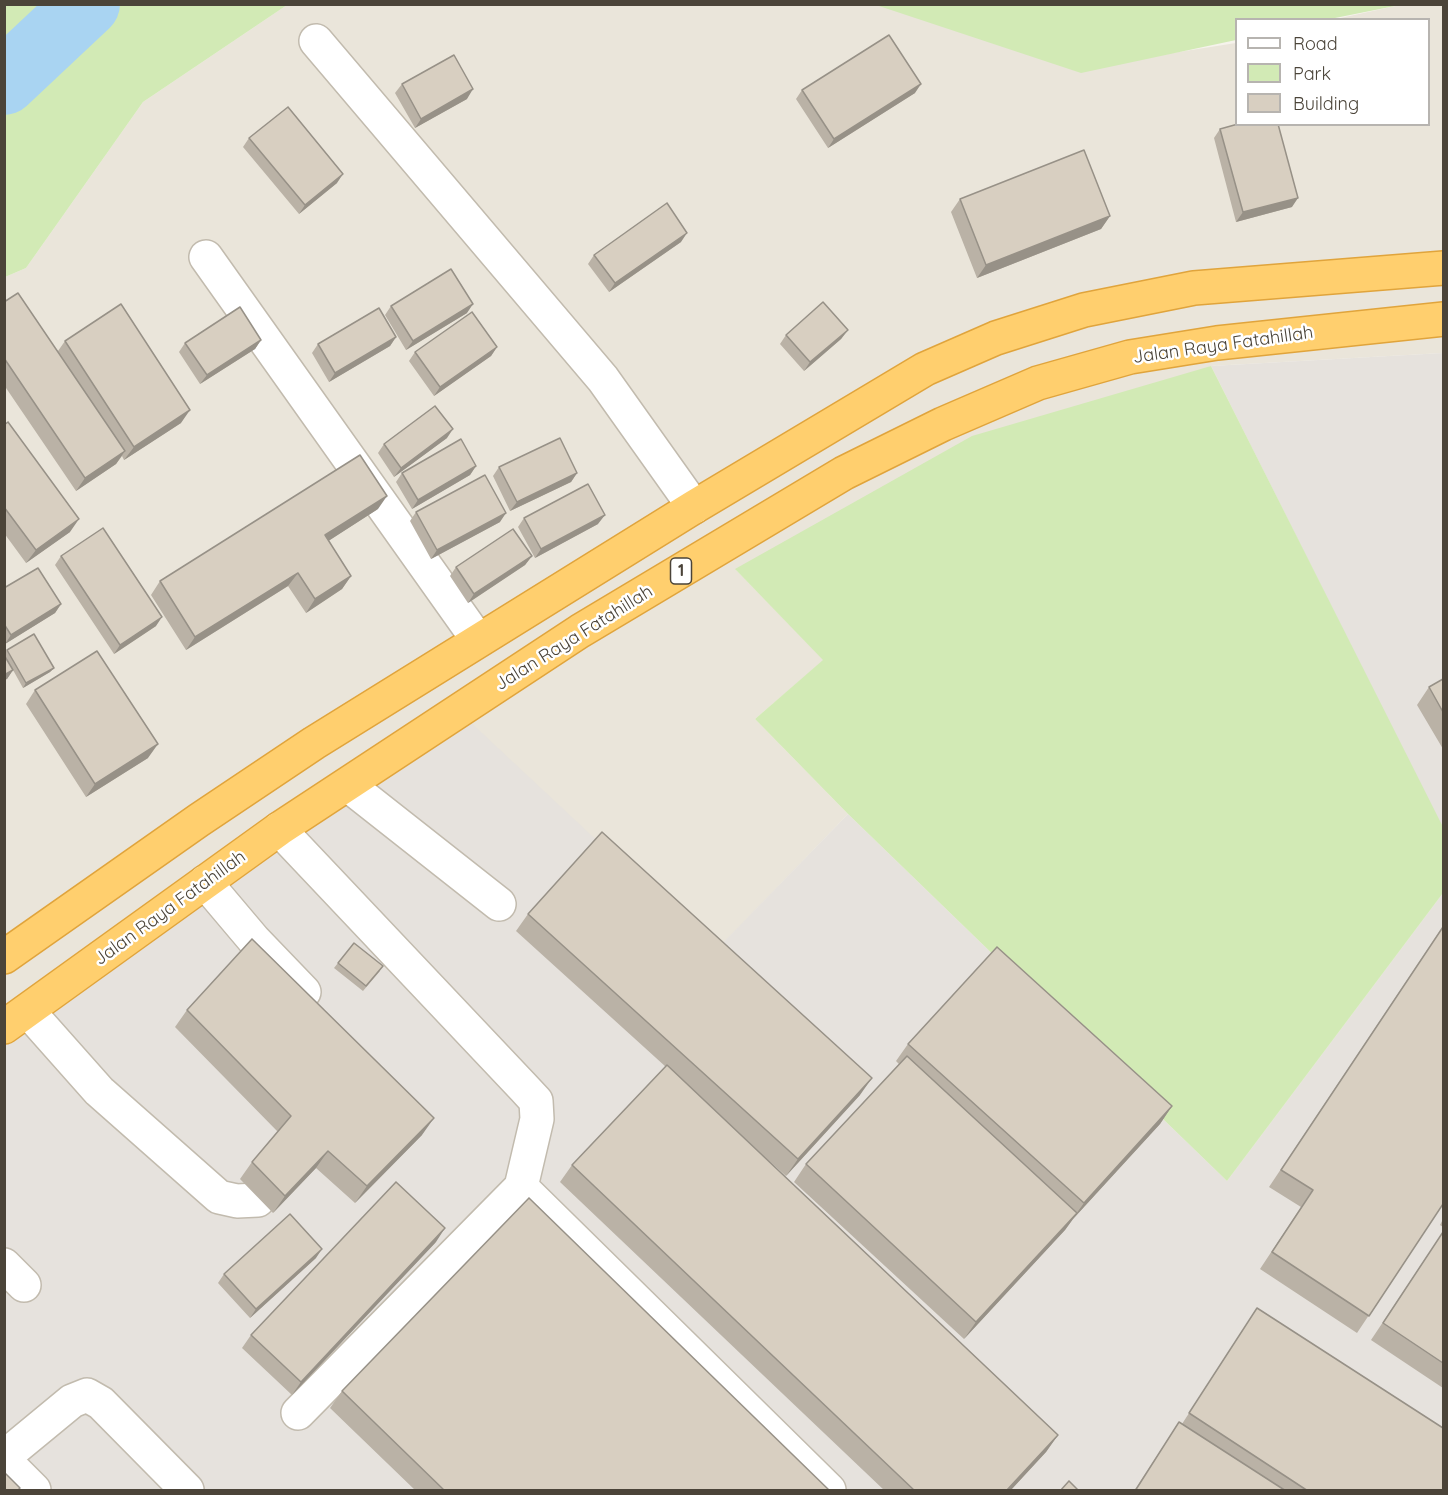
<!DOCTYPE html>
<html>
<head>
<meta charset="utf-8">
<style>
	body { margin:0 }
	#map { position:relative; width:1448px; height:1495px; overflow:hidden; background:#f6f3ec; font-family:Quicksand,sans-serif }
	canvas { display:block }
	.frame { position:absolute; inset:0; border:6px solid #4b4439; pointer-events:none }
	.legend { position:absolute; left:1235px; top:18px; width:195px; height:108px; box-sizing:border-box; background:#fff; border:2px solid #b7b4b0; margin:0; padding:8px 10px; list-style:none; font-size:18px; color:#4b4439 }
	.legend li { display:flex; align-items:center; gap:12px; height:30px }
	.legend b { width:30px; border:2px solid #b7b4b0 }
</style>
</head>
<body>
<div id="map">
<canvas width="1448" height="1495"></canvas>
<div class="frame"></div>
<ul class="legend">
<li><b style="height:8px;background:#fff"></b>Road</li>
<li><b style="height:16px;background:#d2eab5"></b>Park</li>
<li><b style="height:16px;background:#d8cfc1"></b>Building</li>
</ul>
</div>
<script>
const ctx = document.querySelector('canvas').getContext('2d');
ctx.lineJoin = 'round';
function fillPath(path, color) { ctx.fillStyle = color; ctx.fill(path, 'evenodd'); }
const poly = rows => new Path2D(rows.map(r => 'M' + r).join(''));
function strokePath(path, color, width, dash) { ctx.strokeStyle = color; ctx.lineWidth = width; ctx.lineCap = dash ? 'butt' : 'round'; ctx.setLineDash(dash || []); ctx.stroke(path); }
function drawText(font, color, halo, rows, align = 'center') {
  ctx.font = font + ' Quicksand,sans-serif'; ctx.lineWidth = 5; ctx.setLineDash([]); ctx.textBaseline = 'middle'; ctx.strokeStyle = halo; ctx.fillStyle = color; for (const [text, x, y, turn = 0] of rows) {
    ctx.save(); ctx.translate(x, y); ctx.rotate((+turn || 0) * Math.PI / 180); ctx.textAlign = isNaN(turn) ? turn : align; if (halo) ctx.strokeText(text, 0, 0); ctx.fillText(text, 0, 0); ctx.restore();
  }
}
fillPath(poly([
	[877,4,1076,68,1236,43,1236,124,1428,124,1428,20,1336,19,1400,5,1443,5,1443,353,1211,366,736,570,824,660,755,719,848,814,716,951,5,1014,5,277,26,268,143,102,287,5]
]), '#eae5da');
fillPath(poly([
	[1443,353,1443,829,1211,366],
	[466,718,715,951,848,814,1227,1181,1443,893,1443,1490,5,1490,5,1014]
]), '#e6e2dd');
fillPath(poly([
	[5,4,287,4,287,5,143,102,26,268,5,277],
	[876,5,1400,5,1330,19,1236,20,1236,40,1081,73],
	[1211,366,1444,829,1443,893,1227,1181,848,814,755,719,823,660,735,569,972,436]
]), '#d2eab5');
strokePath(poly([
	[4,82,87,4]
]), '#a9d4f2', 66);
const minor = poly([
	[316,41,603,379,694,507],
	[206,257,478,640],
	[348,785,499,904],
	[279,829,524,1088,536,1101,537,1119,521,1187,298,1413],
	[205,882,254,940,304,992],
	[28,1011,99,1091,219,1197,237,1201,258,1200],
	[521,1187,829,1490],
	[4,1265,24,1285],
	[4,1457,72,1401,87,1395,101,1403,187,1490],
	[4,1460,34,1490]
]);
const highway = poly([
	[4,957,199,820,314,743,694,507,925,369,996,338,1084,310,1194,288,1444,268],
	[4,1027,279,829,580,631,844,473,943,424,1038,383,1130,357,1217,343,1444,319]
]);
strokePath(minor, '#c2bbae', 36);
strokePath(highway, '#e0a43c', 36);
strokePath(minor, '#fff', 33);
strokePath(highway, '#ffcf6e', 33);
fillPath(poly([
	[402,84,467,99,415,128,395,93],
	[802,90,915,93,828,148,796,99],
	[1220,129,1292,207,1236,222,1214,138],
	[249,138,337,183,299,214,243,147],
	[960,199,1110,216,1101,229,977,278,951,212],
	[681,242,609,292,588,264,594,255],
	[4,302,58,351,65,341,181,423,124,460,122,456,116,464,76,491,4,385],
	[391,306,467,313,406,350,385,315],
	[848,330,841,339,804,371,780,344,786,335],
	[396,337,390,346,329,382,312,353,318,344],
	[261,340,255,349,200,384,179,352,185,343],
	[497,347,491,356,434,396,409,361,415,352],
	[4,425,70,532,26,563,4,533],
	[447,438,394,477,378,453,384,444],
	[476,466,470,475,412,509,396,482,402,473],
	[499,467,577,473,571,482,510,511,493,476],
	[378,509,328,541,351,576,342,589,306,613,288,586,186,650,151,595,160,581],
	[416,512,500,522,431,559,410,521],
	[524,518,598,524,535,558,518,527],
	[61,556,156,626,114,654,55,565],
	[532,556,525,565,468,603,450,576,456,567],
	[4,588,61,604,55,613,5,644],
	[7,650,54,668,50,672,23,688,13,670,7,679,4,680,4,653],
	[1443,679,1443,749,1417,705,1429,687],
	[35,690,148,758,86,797,26,704],
	[528,914,860,1095,786,1176,766,1158,1058,1435,1046,1452,1010,1491,885,1491,560,1182,572,1165,666,1067,516,931],
	[1443,926,1443,1204,1357,1333,1260,1269,1301,1207,1269,1187],
	[338,963,380,971,363,991,334,968],
	[187,1010,422,1135,355,1203,316,1168,273,1213,240,1179,252,1162,278,1132,175,1027],
	[908,1044,1172,1106,1160,1124,1073,1219,1065,1230,964,1339,794,1182,806,1164,899,1064,896,1061],
	[1443,1219,1443,1227,1440,1225],
	[1443,1232,1443,1388,1371,1340],
	[436,1242,292,1395,242,1348,251,1335],
	[316,1258,250,1318,218,1283,224,1274],
	[1257,1308,1443,1491,1134,1491,1179,1422,1182,1424],
	[342,1391,830,1491,416,1491,330,1408]
]), '#bab2a6');
fillPath(poly([
	[921,84,915,93,828,148,834,139],
	[473,89,467,99,415,128,421,119],
	[343,174,337,183,299,214,305,205],
	[1298,198,1292,207,1236,222,1243,212],
	[1110,216,1101,229,977,278,986,265],
	[687,233,681,242,609,292,615,283],
	[473,304,467,313,406,350,413,341],
	[848,330,841,339,804,371,810,362],
	[396,337,390,346,329,382,335,373],
	[261,340,255,349,200,384,207,375],
	[497,347,491,356,434,396,440,387],
	[190,410,181,423,124,460,134,447],
	[453,429,447,438,394,477,401,468],
	[125,451,116,464,76,491,85,478],
	[476,466,470,475,412,509,418,500],
	[577,473,571,482,510,511,517,502],
	[387,496,378,509,316,549,325,535],
	[506,513,500,522,431,559,437,550],
	[605,515,598,524,535,558,541,549],
	[79,519,70,532,26,563,36,550],
	[532,556,525,565,468,603,474,594],
	[298,573,288,586,186,650,195,637],
	[351,576,342,589,306,613,315,599],
	[61,604,55,613,5,644,11,635],
	[162,617,156,626,114,654,120,645],
	[54,668,50,672,23,688,26,683],
	[13,670,7,679,4,680,4,675],
	[158,744,148,758,86,797,95,784],
	[872,1078,860,1095,786,1176,798,1159],
	[1172,1106,1160,1124,1073,1219,1065,1230,964,1339,976,1322,1076,1214,1084,1203],
	[434,1118,422,1135,355,1203,367,1186],
	[328,1151,316,1168,273,1213,285,1196],
	[445,1228,436,1242,292,1395,301,1382],
	[322,1249,316,1258,250,1318,256,1309],
	[1058,1435,1046,1452,1010,1491,1006,1491]
]), '#979187');
const building = poly([
	[889,35,921,84,834,139,802,90,889,35],
	[454,55,473,89,421,119,402,84,454,55],
	[288,107,343,174,305,205,249,138,288,107],
	[1238,124,1278,124,1298,198,1243,212,1220,129,1238,124],
	[1084,150,1110,216,986,265,960,199,1084,150],
	[667,203,687,233,615,283,594,255,667,203],
	[451,269,473,304,413,341,391,306,451,269],
	[18,293,125,451,85,478,4,358,4,302,18,293],
	[823,302,848,330,810,362,786,335,823,302],
	[121,304,190,410,134,447,65,341,121,304],
	[240,307,261,340,207,375,185,343,240,307],
	[379,308,396,337,335,373,318,344,379,308],
	[472,312,497,347,440,387,415,352,472,312],
	[435,406,453,429,401,468,384,444,435,406],
	[8,422,79,519,36,550,4,507,4,425,8,422],
	[560,438,577,473,517,502,499,467,560,438],
	[461,439,476,466,418,500,402,473,461,439],
	[360,455,387,496,325,535,351,576,315,599,298,573,195,637,160,581,360,455],
	[485,475,506,513,437,550,416,512,485,475],
	[588,484,605,515,541,549,524,518,588,484],
	[103,528,162,617,120,645,61,556,103,528],
	[513,529,532,556,474,594,456,567,513,529],
	[38,568,61,604,11,635,4,624,4,588,38,568],
	[34,634,54,668,26,683,7,650,34,634],
	[97,651,158,744,95,784,35,690,97,651],
	[4,655,13,670,4,675,4,655],
	[1443,679,1443,712,1429,687,1443,679],
	[602,832,872,1078,798,1159,528,914,602,832],
	[1443,927,1443,1204,1369,1316,1272,1252,1313,1190,1281,1170,1443,927],
	[252,939,434,1118,367,1186,328,1151,285,1196,252,1162,291,1116,187,1010,252,939],
	[354,943,383,966,366,986,338,963,354,943],
	[997,947,1172,1106,1084,1203,908,1044,997,947],
	[907,1056,1077,1213,976,1322,806,1164,907,1056],
	[667,1065,1058,1435,1006,1491,915,1491,572,1165,667,1065],
	[396,1182,445,1228,301,1382,251,1335,396,1182],
	[529,1198,830,1491,445,1491,342,1391,529,1198],
	[290,1214,322,1249,256,1309,224,1274,290,1214],
	[1443,1232,1443,1363,1383,1323,1443,1232],
	[1257,1308,1443,1428,1443,1491,1308,1491,1189,1413,1257,1308],
	[1179,1422,1286,1491,1135,1491,1179,1422],
	[4,1472,20,1488,17,1491,4,1491,4,1472],
	[1069,1481,1079,1491,1060,1491,1069,1481]
]);
fillPath(building, '#d8cfc1');
strokePath(building, '#979187', 1.5);
for (const [x, y, w] of [
	[681,571,21]
]) { const box = new Path2D(); box.roundRect(x - w / 2, y - 13, w, 26, 4.5); ctx.fillStyle = '#fff'; ctx.fill(box); strokePath(box, '#4b4439', 1.5); }
drawText('bold 16px', '#4b4439', null, [
	["1",681,571]
]);
drawText('18px', '#4b4439', '#fff', [
	["Jalan Raya Fatahillah",1223,345,-8],
	["Jalan Raya Fatahillah",574,638,-32],
	["Jalan Raya Fatahillah",170,908,-36]
]);
</script>
</body>
</html>
